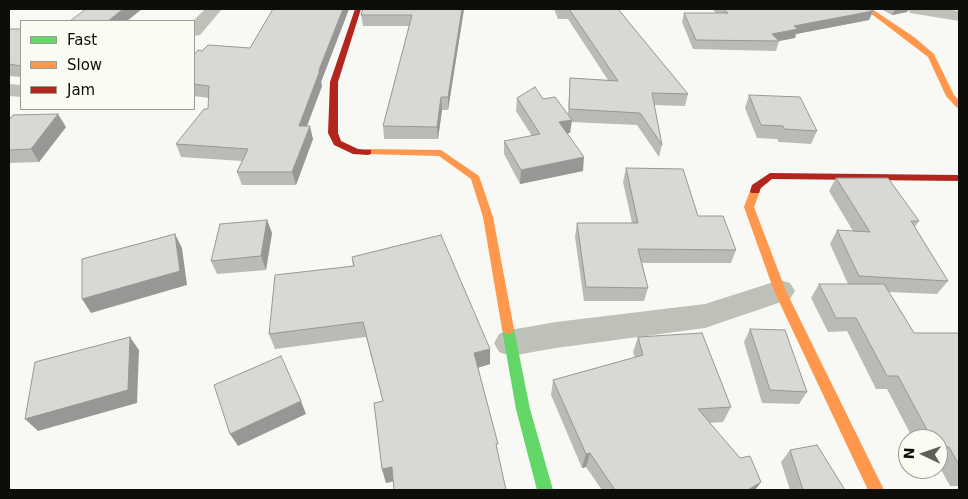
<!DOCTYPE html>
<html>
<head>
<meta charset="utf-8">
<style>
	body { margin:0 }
	#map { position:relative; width:968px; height:499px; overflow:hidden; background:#f8f9f4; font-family:"DejaVu Sans",sans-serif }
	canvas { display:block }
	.frame { position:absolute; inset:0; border:10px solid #0d0e0a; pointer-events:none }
	.legend { position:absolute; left:20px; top:20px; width:175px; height:90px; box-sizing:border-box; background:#f9fcf1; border:1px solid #9b9d95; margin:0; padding:6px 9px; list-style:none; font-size:15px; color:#0d0e0a }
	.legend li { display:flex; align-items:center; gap:10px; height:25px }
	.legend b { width:25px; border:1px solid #9b9d95 }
	.north { position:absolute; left:898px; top:429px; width:50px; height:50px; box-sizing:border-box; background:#f9fcf1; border:1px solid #9b9d95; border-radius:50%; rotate:273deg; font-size:14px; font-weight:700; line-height:20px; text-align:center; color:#0d0e0a }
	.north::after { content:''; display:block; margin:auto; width:18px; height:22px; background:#5f605c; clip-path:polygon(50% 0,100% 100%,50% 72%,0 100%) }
</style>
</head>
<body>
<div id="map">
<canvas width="968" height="499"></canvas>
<div class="frame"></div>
<ul class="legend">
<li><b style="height:6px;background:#63d668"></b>Fast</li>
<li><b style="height:6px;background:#ff974d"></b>Slow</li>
<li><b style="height:6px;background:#b3261e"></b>Jam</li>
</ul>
<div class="north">N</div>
</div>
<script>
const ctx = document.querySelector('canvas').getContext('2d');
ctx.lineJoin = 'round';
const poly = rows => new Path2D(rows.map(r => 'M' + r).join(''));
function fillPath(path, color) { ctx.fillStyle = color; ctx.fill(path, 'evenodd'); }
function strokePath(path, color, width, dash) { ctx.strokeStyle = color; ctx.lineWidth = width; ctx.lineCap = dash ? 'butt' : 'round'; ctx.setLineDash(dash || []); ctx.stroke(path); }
fillPath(poly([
	[205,9,222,9,200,35,194,36,193,21,205,9],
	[908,9,946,9,959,11,959,21,916,14,910,13,908,9],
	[9,84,21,85,21,97,9,96,9,84],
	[780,280,790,283,795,291,790,299,705,328,556,348,510,356,499,352,494,343,499,334,510,330,556,322,705,304,780,280]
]), '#bec1b7');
fillPath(poly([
	[508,324,512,325,514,329,530,409,553,490,537,490,516,409,502,329,504,325,508,324]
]), '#63d668');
fillPath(poly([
	[865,9,872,9,914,37,934,54,954,95,959,100,959,108,956,107,946,96,928,57,865,9],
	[368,149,441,150,479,176,493,217,514,329,512,333,508,334,504,333,502,329,483,217,471,179,439,156,365,154,365,150,368,149],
	[755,188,760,191,754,207,786,291,884,490,868,490,774,291,744,207,750,191,755,188]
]), '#ff974d');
fillPath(poly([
	[355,9,361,9,338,82,338,133,341,141,358,149,371,150,371,154,368,155,353,154,334,145,328,133,330,82,355,9],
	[770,173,959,175,959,181,772,179,761,188,759,193,751,193,750,191,752,185,770,173]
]), '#b3261e');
fillPath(poly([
	[273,9,349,9,321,82,322,86,307,126,313,139,296,185,242,185,237,172,242,161,181,157,176,144,208,109,209,98,194,96,194,55,202,51,250,48],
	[464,9,448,110,442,110,438,139,384,139,383,126,409,26,363,26,361,15],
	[554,9,618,9,688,94,685,106,654,105,662,145,659,157,637,125,571,122,570,133,567,133,583,171,520,184,504,154,504,141,532,136,516,111,517,98,543,99,568,114,570,78,608,80,568,19,558,19],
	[713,9,870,9,873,11,869,20,796,34,795,38,779,41,776,51,693,49,682,22,684,13,716,13,713,10],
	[881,9,909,9,907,12,892,15],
	[9,29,21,29,21,77,9,76],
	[749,95,817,131,811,144,779,142,777,139,757,138,745,108],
	[9,120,66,127,39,162,9,163],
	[626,168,698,216,736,250,731,263,642,263,648,288,644,301,584,301,575,237,577,223,632,223,623,182],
	[836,178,919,221,915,227,948,281,937,294,889,292,914,333,959,333,959,486,950,486,938,464,938,439,913,439,887,389,876,389,847,331,828,332,811,298,819,284,848,284,830,244,837,230,853,231,829,191],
	[267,220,272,233,266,270,217,274,211,261],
	[352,257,490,349,490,364,477,368,393,481,386,483,382,469,383,401,366,337,275,349,269,334,353,266],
	[750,329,807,392,799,404,762,403,744,342],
	[638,337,731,407,723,422,709,423,761,482,755,490,602,490,586,467,582,468,551,395,553,380,635,358,633,352],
	[790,450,845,490,790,490,781,462]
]), '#babbb7');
fillPath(poly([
	[123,9,142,9,127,21,108,21],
	[343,9,349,9,321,82,322,86,302,139,299,126,319,70],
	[462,9,464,9,448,110,448,97],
	[895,9,909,9,907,12,892,15],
	[873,11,869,20,796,34,795,38,779,41,772,34,794,26],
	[441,97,442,110,438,139,437,127],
	[58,114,66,127,39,162,31,149],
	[572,120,570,133,558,135,559,122],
	[310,126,313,139,296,185,292,172],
	[584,157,583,171,520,184,521,170],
	[267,220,272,233,266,270,261,256],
	[175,234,182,248,187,285,91,313,82,299],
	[130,337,139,350,137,403,38,431,25,419],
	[490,349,490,364,474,369,474,353],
	[301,401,306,414,238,446,230,434],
	[590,453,586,467,582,468,586,454],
	[392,467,395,481,386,483,382,469],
	[761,482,755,490,748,490]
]), '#979895');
const building = poly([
	[86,9,123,9,108,21,70,21,86,9],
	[273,9,343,9,319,70,319,73,299,126,310,126,292,172,237,172,248,149,176,144,204,109,208,109,209,86,194,84,194,55,198,50,202,51,208,45,250,48,273,9],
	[363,9,462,9,448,97,441,97,437,127,383,126,412,15,361,15,363,9],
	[569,9,618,9,688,94,652,93,662,145,640,113,569,109,570,78,618,81,569,9],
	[723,9,870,9,873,11,794,26,798,29,772,34,779,41,696,40,684,13,728,13,723,9],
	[9,29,21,29,21,66,9,64,9,29],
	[535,87,543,99,555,97,572,120,559,122,584,157,521,170,504,141,540,134,517,98,535,87],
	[749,95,800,97,817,131,784,129,783,126,761,125,749,95],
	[58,114,31,149,9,150,9,120,13,115,58,114],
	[626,168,683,169,698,216,723,216,736,250,638,249,648,288,586,287,577,223,638,223,626,168],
	[836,178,888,178,919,221,911,221,948,281,859,276,837,230,870,232,836,178],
	[267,220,261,256,211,261,220,224,267,220],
	[175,234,180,271,82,299,82,259,175,234],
	[441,235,490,349,474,353,498,444,496,444,506,490,394,490,392,467,382,469,374,403,383,401,363,322,269,334,275,275,354,266,352,257,441,235],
	[819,284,884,284,914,333,959,333,959,465,949,447,938,447,938,439,932,439,898,376,887,376,856,318,836,318,819,284],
	[750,329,785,330,807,392,770,390,750,329],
	[702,333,731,407,698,409,740,458,750,456,761,482,748,490,615,490,590,453,586,454,553,380,643,355,638,337,702,333],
	[130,337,128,390,25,419,35,362,130,337],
	[281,356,301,401,230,434,214,385,281,356],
	[817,445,845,490,803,490,790,450,817,445]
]);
fillPath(building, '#d8d9d5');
strokePath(building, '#979895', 1);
</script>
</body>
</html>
